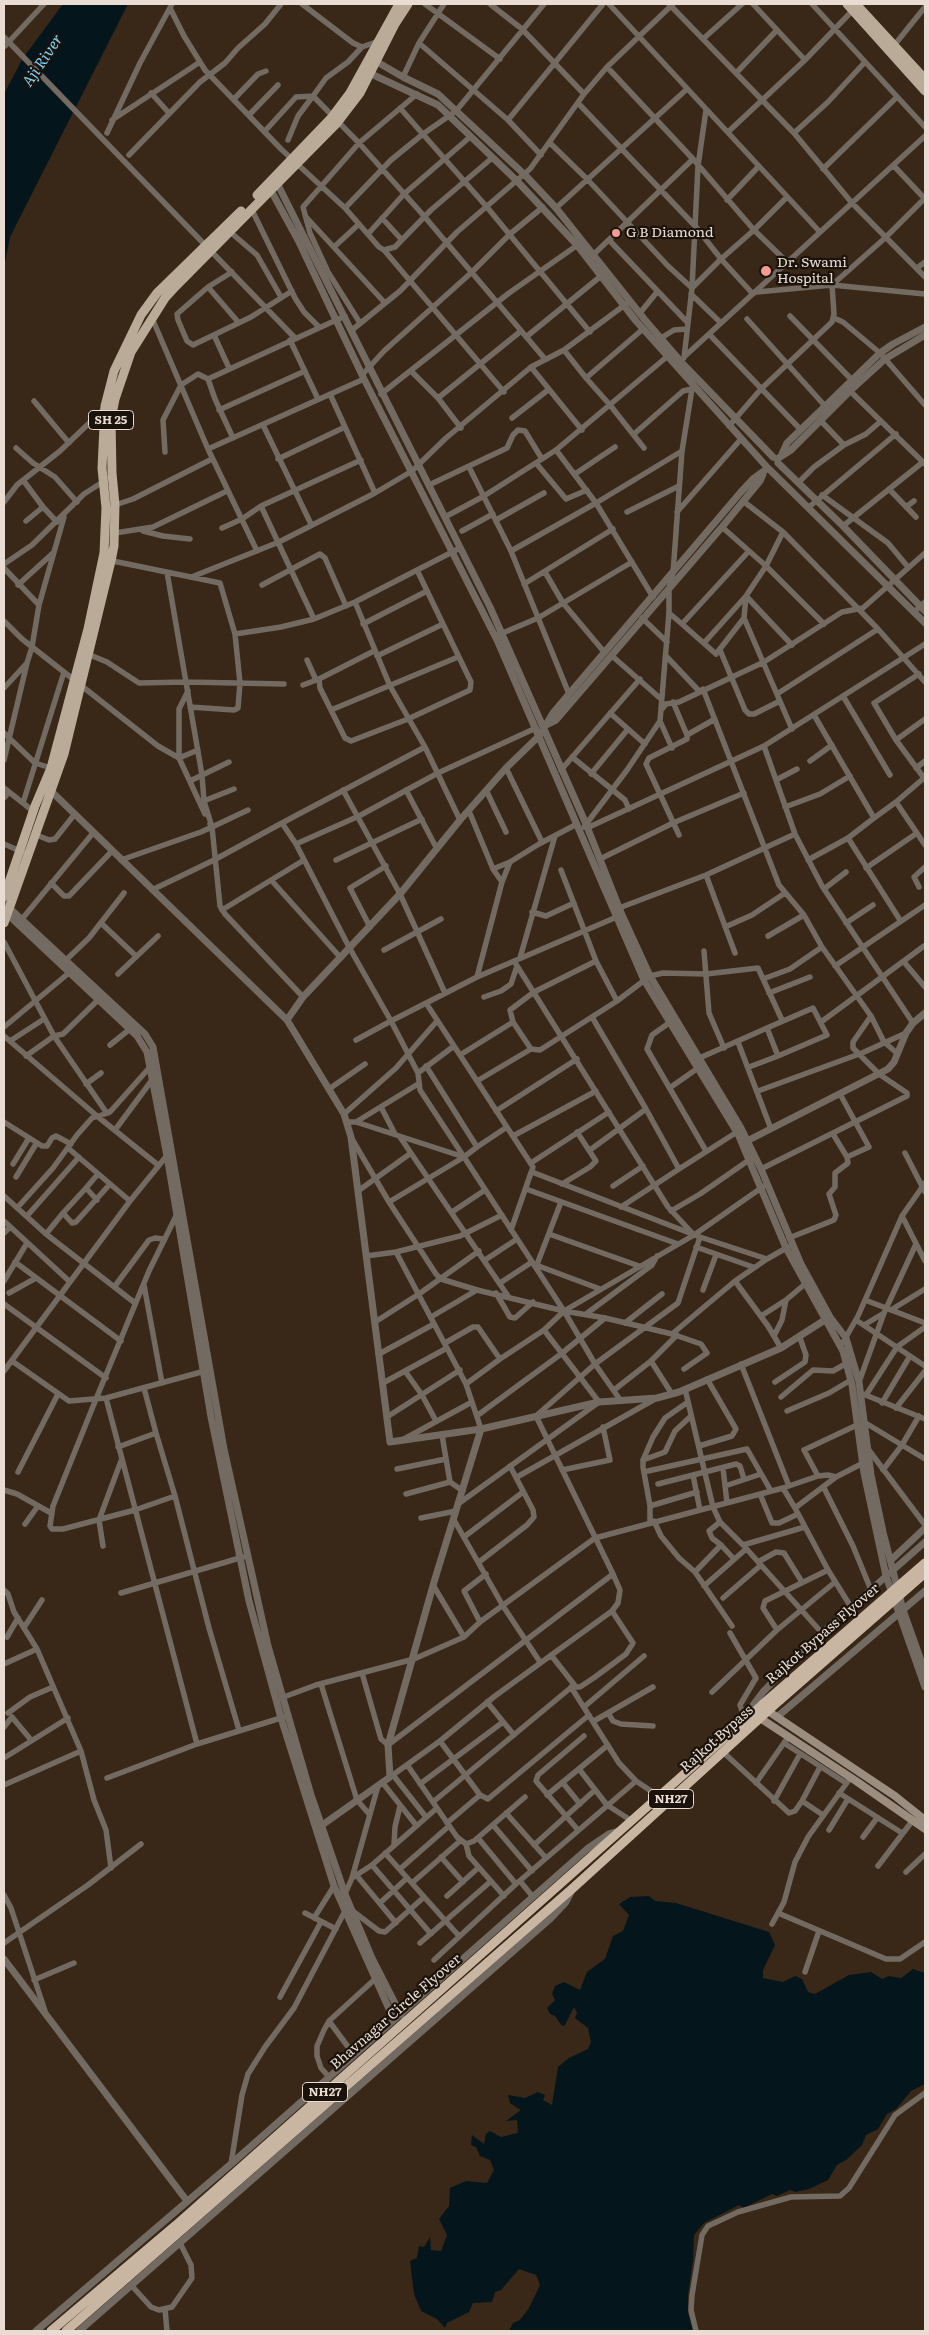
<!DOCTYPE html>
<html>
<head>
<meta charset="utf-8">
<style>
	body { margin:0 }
	#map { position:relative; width:929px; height:2335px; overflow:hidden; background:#392817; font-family:Literata,serif }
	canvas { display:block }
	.frame { position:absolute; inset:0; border:5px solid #e9ddd3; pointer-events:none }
</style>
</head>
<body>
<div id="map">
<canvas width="929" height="2335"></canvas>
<div class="frame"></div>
</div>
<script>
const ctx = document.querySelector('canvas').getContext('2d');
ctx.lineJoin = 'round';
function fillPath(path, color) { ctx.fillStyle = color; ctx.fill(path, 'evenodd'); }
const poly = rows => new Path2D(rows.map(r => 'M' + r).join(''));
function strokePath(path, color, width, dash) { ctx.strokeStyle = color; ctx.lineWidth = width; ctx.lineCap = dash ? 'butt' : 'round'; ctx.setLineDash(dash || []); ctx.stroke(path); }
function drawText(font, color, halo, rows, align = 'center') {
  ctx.font = font + ' Literata,serif'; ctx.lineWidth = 4.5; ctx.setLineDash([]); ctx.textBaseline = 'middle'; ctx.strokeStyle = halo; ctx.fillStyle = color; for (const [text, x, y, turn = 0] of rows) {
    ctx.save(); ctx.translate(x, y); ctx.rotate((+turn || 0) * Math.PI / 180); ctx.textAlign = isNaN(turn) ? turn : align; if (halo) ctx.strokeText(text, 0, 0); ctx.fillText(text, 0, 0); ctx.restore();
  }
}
fillPath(poly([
	[63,4,128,4,10,237,4,268,4,94,23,58],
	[649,1896,655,1901,676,1903,769,1932,775,1945,763,1970,763,1978,783,1982,795,1976,802,1979,808,1992,815,1994,849,1975,871,1972,882,1979,889,1976,901,1978,913,1969,925,1973,925,2084,911,2091,896,2109,887,2114,878,2129,866,2135,862,2145,846,2160,837,2165,828,2180,809,2189,795,2192,790,2190,777,2196,772,2194,744,2208,739,2205,704,2223,694,2235,693,2260,688,2295,688,2313,694,2331,509,2331,513,2323,520,2320,529,2308,540,2285,536,2275,519,2269,501,2290,495,2292,492,2302,473,2303,469,2312,447,2323,445,2328,437,2319,421,2311,414,2294,410,2261,417,2258,419,2246,424,2247,430,2237,431,2250,441,2251,447,2235,439,2219,449,2206,450,2188,466,2181,487,2183,494,2170,490,2160,480,2156,476,2147,471,2145,472,2135,484,2144,486,2134,490,2131,501,2137,518,2133,517,2120,506,2121,521,2110,510,2103,508,2095,525,2098,538,2092,545,2095,543,2100,552,2105,558,2067,569,2058,588,2049,591,2042,588,2028,575,2018,577,2013,574,2007,565,2025,562,2026,555,2016,550,2014,547,2008,555,2000,552,1994,555,1986,564,1982,580,1990,587,1972,605,1959,613,1936,623,1931,629,1915,619,1904,630,1897]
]), '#04151c');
strokePath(poly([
	[302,4,353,43,362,47,379,41],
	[425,4,500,59],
	[490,4,522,29,584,94],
	[609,4,819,231],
	[669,4,794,133,852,203,925,277],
	[753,4,805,60],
	[812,4,925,127],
	[170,8,184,36,205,70,281,149,345,208,379,247,384,250,395,247,431,210,492,158],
	[4,37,295,338],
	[703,39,742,4],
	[419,43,508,120,541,155],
	[4,47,44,4],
	[362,47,348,62,326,78,313,96,359,143,424,216,545,359],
	[892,48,925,7],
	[607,67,693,159,754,230,787,262],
	[737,72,777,30],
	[403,77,419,43,444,4],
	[151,93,169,113],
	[234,99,258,74,266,71],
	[400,108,486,206,590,332],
	[249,115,278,85],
	[112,120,200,62],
	[508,120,603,4],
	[265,131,296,97,313,96],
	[728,132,805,60,853,10],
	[107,133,140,63,172,4],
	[794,133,828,102,865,62],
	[288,140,298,116,313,96],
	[550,143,588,180,668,266,692,288,721,259,696,227,578,103],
	[129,155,200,82,225,63,238,48,265,24,281,4],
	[894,166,925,199],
	[823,169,897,97],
	[727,200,759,166],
	[251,208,295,298,304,312,319,327],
	[345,208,391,160,423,134,456,111,544,4],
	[556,208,687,89],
	[307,218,385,303],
	[382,218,401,239],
	[229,231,257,255,281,297],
	[368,234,404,194,470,137],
	[609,240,688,323],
	[334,247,359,224],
	[384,250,504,392],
	[593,255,693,159],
	[917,268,925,262],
	[232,272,208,287,239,323],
	[208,287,177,314,178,320,187,341,193,345,251,317,292,291],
	[757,292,832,285,925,294],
	[691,294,721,323],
	[753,294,721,259,754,230,787,197],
	[640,313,657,292],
	[790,316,852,380],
	[152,318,208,449,257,551],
	[834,318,843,322,880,353,925,405],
	[747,319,825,406],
	[360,323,328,272,310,233,303,207,359,143,417,94],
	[643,329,586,378,610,405,644,448],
	[352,330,400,291,457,232,530,169,584,94,607,67,673,4],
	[709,334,801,430],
	[214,335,229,368],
	[526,337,601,276],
	[661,338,674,330,687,329],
	[290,340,318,399],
	[564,350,586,378],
	[685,356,925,136],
	[684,358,692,288,698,166,706,110],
	[531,367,582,430],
	[411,371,438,398,461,428],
	[362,375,384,351,472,272,510,234,543,207],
	[850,391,925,464],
	[330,394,375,493],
	[381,394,509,293,579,244],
	[438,398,521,331],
	[34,401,69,443],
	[219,410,305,371],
	[512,418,548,390],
	[820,420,844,445],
	[263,425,311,524],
	[729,426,761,389,832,322,834,314,832,285,885,238,925,198],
	[634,434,683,391,696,388],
	[233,438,215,399,208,379,345,316],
	[16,448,33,463,55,477,77,502],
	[208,449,364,379],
	[556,450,596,503,653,597],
	[165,452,163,420,181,385,198,374,208,379],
	[278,459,345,427],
	[536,463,566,499,587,490],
	[469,467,511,551,569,694],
	[575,474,615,447],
	[23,480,43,507],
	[798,483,814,467,844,445,866,434,881,421],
	[429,485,507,448,513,435,518,430,525,431,542,459],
	[889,489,916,517],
	[822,495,888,543,908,567],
	[743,501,783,532,878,629,925,682],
	[4,502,17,485,60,451,106,407],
	[115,505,133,499,212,459],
	[261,506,314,619],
	[809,507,896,434],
	[906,507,914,501],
	[627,512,679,486],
	[677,512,741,439],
	[445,517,484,496,556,450,669,355],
	[496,520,544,493],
	[26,521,43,507,57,522],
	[843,526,923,462],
	[722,527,766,566,824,624],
	[222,528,242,519,261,506,361,460],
	[143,531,163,536,190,539],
	[462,531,493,514],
	[783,532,766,566,746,596,792,645],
	[115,533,153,527,227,491],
	[511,551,596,503,682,451],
	[108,560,220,583,235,634,281,627,314,619,355,602,460,548],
	[4,564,32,545,84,494,112,476],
	[4,568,39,605,32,647,27,663,4,688],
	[167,572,202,775,204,801,212,827,220,906,225,914,303,997],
	[545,572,563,603,605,653],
	[194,576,279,542,375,493,412,471,446,438,531,367,564,350,626,304],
	[524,584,613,529],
	[18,585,53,553],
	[262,585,320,554,325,558,346,606],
	[355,602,390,686,425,747,460,820],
	[39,605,64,517],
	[914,612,925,602],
	[669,613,682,624],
	[642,618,667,642],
	[744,618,716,654,682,624,749,551],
	[4,621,22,639,158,746,179,758,198,750],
	[363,624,427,591],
	[498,635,538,618,632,562],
	[704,643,746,596,744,618,792,729],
	[720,650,745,710,749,714,754,714,780,701],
	[374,651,319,679,320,688,331,710,458,657],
	[90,655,107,662,139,683,186,682,284,684],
	[611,655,661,699],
	[377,656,443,624,417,570],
	[666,656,699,691],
	[307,660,316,680],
	[303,685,319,679],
	[703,689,779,885,804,915,822,947,871,1016,884,1042,898,1054],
	[188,691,179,709,179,758,205,814],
	[777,694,878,629],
	[843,696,890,775],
	[673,702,687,735,687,739,649,758,646,764,679,835],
	[190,707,234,710,238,708,240,683,235,634],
	[662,709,666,704,679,702,764,662,842,612,863,608,925,553],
	[331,710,345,738,351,741,408,719,470,690,471,682,443,624],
	[610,713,645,744],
	[814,715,874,818,896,802,924,778,896,740,874,703,919,674],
	[660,721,672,748],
	[4,733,35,763,51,768],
	[687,735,715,719],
	[896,740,925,719],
	[764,746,795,834,822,886,913,1023],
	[572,757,625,800,629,809],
	[4,760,27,663],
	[810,761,832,745],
	[506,768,542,842],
	[916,768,925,761],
	[561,770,640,679],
	[591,774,628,729],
	[776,780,797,769],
	[190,781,229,762],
	[4,788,33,811],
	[343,790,400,894,445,993],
	[406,790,437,849],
	[487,792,506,832],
	[4,798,9,792],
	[201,802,234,789],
	[896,802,925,845],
	[23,803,64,672],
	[785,807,820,794,850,776],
	[469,811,493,869],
	[874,818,848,838,900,920],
	[282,823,425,747],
	[212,827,248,810],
	[584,827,627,770,660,721,669,613,669,588,673,573,682,451,692,389],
	[587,828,764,746,925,644],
	[34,834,49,840,55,839,74,815],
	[4,844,27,854],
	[296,844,359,816,438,773,536,728],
	[600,859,673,823,744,793],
	[121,860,201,832,212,827,210,824],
	[336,860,422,819],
	[808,860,848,838],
	[866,868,917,833],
	[561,870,596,961,534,992,510,1010,513,1022,531,1049,540,1050,617,1001,650,976,663,973,706,974,758,968,782,1020],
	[706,875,735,953],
	[272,881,340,957],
	[502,882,493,869,510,862],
	[51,883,64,896,69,896,112,851],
	[919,887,914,877,925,867],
	[824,889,846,872],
	[152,890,214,860,282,823,296,844,349,947,391,1021,477,977,619,916],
	[619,908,706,875,795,834],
	[222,910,304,860],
	[532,912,546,916,574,903],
	[22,919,93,833],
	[101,923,136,956],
	[846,923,873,905],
	[370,927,350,888,386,866],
	[725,927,752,915,785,893],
	[768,936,804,915],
	[4,942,54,1036,106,1112,110,1112,150,1067],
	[384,950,441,919],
	[704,951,709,1013,724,1048],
	[520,958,555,836],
	[66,960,89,938,124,893],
	[596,961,617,1001],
	[904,962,925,987],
	[835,966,925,905],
	[118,974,158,936],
	[477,977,502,882,510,862,539,844,577,824],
	[763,979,790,969,822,947],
	[769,993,810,977],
	[484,997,501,991,511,984,517,966],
	[426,1003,533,1167,511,1230],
	[592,1017,646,1109],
	[821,1022,924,946],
	[669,1023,652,1035,647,1049,706,1151],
	[4,1027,70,972],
	[4,1036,97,1116,158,1165],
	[356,1040,391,1021,418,1073,420,1090,464,1157],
	[10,1041,44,1019],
	[738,1042,771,1129],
	[110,1045,130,1029],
	[460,1055,513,1022],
	[26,1056,54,1036,63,1034,99,999],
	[695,1060,767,1028,778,1056,827,1035,813,1008,767,1028],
	[426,1066,477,1147,507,1127],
	[749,1067,778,1056],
	[418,1073,454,1046],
	[477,1081,531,1049],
	[86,1084,101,1073],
	[671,1087,698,1068],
	[329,1089,365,1064],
	[758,1091,862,1053,906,1033],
	[381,1107,395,1134],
	[496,1111,577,1059],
	[344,1114,396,1068,437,1021],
	[4,1122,42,1146,47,1146,52,1138,56,1136,71,1144],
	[347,1122,356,1122,464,1157,564,1311,694,1235,668,1207,514,961],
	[356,1122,418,1084],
	[115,1130,152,1080],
	[833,1134,847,1157],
	[513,1136,596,1091],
	[400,1137,508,1296],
	[352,1139,389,1202],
	[477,1147,464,1157,389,1202,436,1274,441,1279,477,1290,564,1311,605,1318,672,1334,701,1344,707,1353,684,1369],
	[68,1148,130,1201],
	[590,1150,646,1109,679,1169,737,1132],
	[905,1153,925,1192],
	[531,1163,609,1112],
	[13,1164,29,1138],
	[761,1169,907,1096,907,1093,879,1074,853,1048,853,1042,871,1016],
	[532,1172,700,1237,767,1259,788,1247],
	[16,1177,36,1144],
	[562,1184,590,1167,596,1161,577,1132],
	[613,1186,643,1166],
	[86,1188,98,1174],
	[526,1189,678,1244],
	[358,1191,411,1153],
	[4,1196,46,1234,135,1303],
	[621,1207,679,1169],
	[17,1208,53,1168,77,1135,92,1118,108,1113],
	[671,1211,700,1194,749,1160],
	[452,1212,485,1190],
	[63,1213,72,1223,76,1222,110,1184],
	[27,1216,79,1157],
	[902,1216,925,1261],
	[4,1221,69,1281],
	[4,1233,10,1227],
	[46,1234,63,1213,86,1188,97,1200],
	[549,1234,639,1266],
	[694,1235,764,1186],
	[789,1238,834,1220,836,1215,829,1194,835,1187,835,1173,848,1163,847,1157,869,1147,840,1094],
	[696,1247,753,1267],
	[396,1252,466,1384,481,1429],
	[366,1256,396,1252,460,1236,502,1215],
	[485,1260,517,1239],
	[15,1262,121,1341],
	[536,1265,600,1289],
	[536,1267,561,1202],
	[4,1281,27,1243],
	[735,1281,768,1326,781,1348],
	[500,1283,532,1262],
	[144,1285,162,1383],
	[115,1286,149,1240,155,1238,163,1239],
	[703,1290,716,1255],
	[9,1293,36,1278],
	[496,1293,510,1317,515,1318,533,1302],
	[865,1300,925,1323],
	[4,1304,106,1378],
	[891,1310,925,1289],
	[586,1314,652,1265,657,1256],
	[761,1316,786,1300,805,1284],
	[431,1317,477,1290],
	[856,1320,925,1366],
	[375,1322,419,1294,479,1251],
	[625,1323,662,1294],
	[864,1325,884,1313],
	[672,1334,735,1281,767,1259],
	[774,1336,782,1320,786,1300],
	[445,1343,473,1327,478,1327,500,1359,544,1330,564,1311,595,1364,621,1401],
	[841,1346,858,1316,902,1216,925,1183],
	[379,1354,434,1324],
	[12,1361,69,1401,106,1398,205,1371],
	[651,1361,672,1394],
	[741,1364,789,1486],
	[4,1371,130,1201,169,1153],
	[405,1371,422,1395,436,1421],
	[775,1382,805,1362,806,1355,800,1338],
	[859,1382,884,1313,916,1244],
	[383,1383,447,1348],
	[466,1384,500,1359],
	[144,1388,156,1433],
	[685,1389,713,1507,720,1522,743,1545,805,1527],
	[614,1390,651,1361,677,1335],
	[863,1394,925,1419],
	[866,1395,897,1347,925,1327],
	[781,1397,813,1370,833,1371,847,1363],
	[106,1398,197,1744],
	[882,1403,910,1356],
	[896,1408,925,1371],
	[787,1411,829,1393,851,1380],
	[478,1415,561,1354,605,1318],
	[387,1417,460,1370],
	[864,1422,925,1459],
	[442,1435,450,1482],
	[404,1439,472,1402],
	[699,1446,732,1436,736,1429,707,1379],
	[118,1447,156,1433,175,1496,209,1628,239,1730],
	[868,1449,925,1525],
	[643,1460,665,1452,675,1431,691,1416],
	[723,1468,727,1503],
	[397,1469,446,1459],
	[562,1470,610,1460,603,1427],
	[883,1470,902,1445,919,1416],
	[648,1471,747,1449,771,1491],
	[18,1472,58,1394],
	[693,1475,700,1510],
	[818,1476,804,1450,857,1425],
	[517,1477,655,1399],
	[658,1484,736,1464,740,1466,744,1479],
	[725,1486,761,1474],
	[783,1488,795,1508,828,1570,851,1607],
	[824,1488,853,1546,871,1590],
	[4,1490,17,1494,51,1513],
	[406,1494,450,1482,463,1491],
	[760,1494,772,1523,779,1523,798,1514],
	[175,1496,135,1510,63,1529,52,1529,50,1526,53,1506,96,1399,149,1271,177,1214],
	[458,1504,599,1402,544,1330],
	[650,1506,697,1492],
	[795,1508,836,1477,865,1462],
	[421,1518,456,1511],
	[454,1520,503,1606,540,1662],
	[654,1521,661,1536,679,1558,695,1572,721,1545,734,1559],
	[650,1522,650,1506,643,1467,643,1460,653,1437,665,1418,688,1402],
	[720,1522,709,1531,712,1538,721,1545],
	[25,1524,38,1506],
	[464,1537,523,1492],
	[743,1545,822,1633],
	[103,1546,99,1520,121,1461],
	[479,1562,527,1525,534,1517,533,1510,510,1466],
	[758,1562,776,1552,784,1553,802,1582],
	[695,1572,732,1626],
	[433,1585,464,1637],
	[704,1586,746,1549],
	[4,1590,8,1594,14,1612,37,1649,81,1751,94,1800,106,1830,111,1868],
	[121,1593,243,1557],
	[723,1598,761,1565],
	[480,1622,464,1591,486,1574],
	[25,1626,42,1600],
	[777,1630,763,1608,765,1601,828,1570],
	[730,1633,756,1678,740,1705,744,1717],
	[7,1637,18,1618],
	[551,1655,576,1687,580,1687,595,1677,626,1654,633,1643,612,1611],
	[4,1664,37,1649],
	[362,1673,381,1739,388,1745,613,1574],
	[321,1684,357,1800,369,1814],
	[571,1687,619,1763,636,1781,660,1797],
	[712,1692,777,1630,835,1582],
	[281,1698,316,1685,414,1659,464,1637,480,1622,595,1538,783,1488,818,1476,828,1475,836,1477],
	[487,1702,514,1735],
	[584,1707,644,1656],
	[8,1713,30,1697,53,1687],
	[608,1713,613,1721,621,1724,653,1726],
	[594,1721,653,1687],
	[4,1727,12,1717,31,1740],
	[440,1741,480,1795,488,1799,589,1715],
	[784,1743,846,1783],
	[723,1752,789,1813,795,1811,802,1801,820,1767],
	[4,1758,68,1718],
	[408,1766,457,1837,466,1844,474,1841,525,1797],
	[579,1769,607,1805,632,1821],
	[393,1775,426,1817],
	[390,1777,440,1741,495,1696,612,1611,618,1603,620,1590,613,1574,536,1416,595,1364,678,1303,700,1237],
	[107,1778,197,1744,284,1717],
	[382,1782,416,1825],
	[563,1783,580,1804],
	[756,1783,786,1740],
	[420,1784,503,1722],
	[4,1785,81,1751],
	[839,1793,902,1833],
	[547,1795,608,1745],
	[774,1801,800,1754],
	[802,1801,823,1815],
	[433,1802,574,1685],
	[506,1813,546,1858],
	[447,1823,480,1795],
	[493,1825,532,1871],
	[578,1830,536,1781,538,1775,584,1736],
	[829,1830,848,1799],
	[863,1837,877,1818],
	[478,1838,516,1884],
	[466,1844,469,1856,504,1896],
	[394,1845,395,1827,400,1806],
	[534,1845,595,1790],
	[385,1853,459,1936],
	[441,1857,463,1882],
	[372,1865,431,1934],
	[878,1866,913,1820],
	[400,1869,449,1826],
	[906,1872,925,1854],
	[357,1876,396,1923],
	[352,1878,372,1865,437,1808],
	[520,1881,533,1897],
	[412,1883,460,1841],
	[345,1894,352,1878,378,1786],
	[4,1895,11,1908,45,2011],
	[447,1896,478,1868],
	[380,1903,407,1878],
	[354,1912,379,1931,385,1932,424,1897],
	[305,1913,336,1929],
	[778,1913,886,1959,900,1959,925,1942],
	[314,1918,334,1886],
	[772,1924,784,1902,795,1862,808,1837,851,1777],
	[4,1943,88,1885,141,1844],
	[420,1943,490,1882],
	[434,1960,516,1884,636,1781],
	[805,1972,819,1931],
	[34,1980,74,1963],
	[280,1997,321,1922],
	[329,2021,354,2055],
	[329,2077,321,2068,317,2056,317,2046,324,2030,329,2021,374,1980],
	[231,2164,242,2095,248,2074,265,2047,294,2008,345,1911],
	[132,2286,151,2307,159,2310,172,2307,192,2278,191,2265,180,2243],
	[165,2309,167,2331],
	[696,2331,691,2310,692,2295,702,2235,708,2226,738,2212,791,2197,840,2196,849,2188,895,2115,925,2093]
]), '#736b62', 5.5);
strokePath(poly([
	[372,59,403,77,438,94,525,175,556,208,645,320,683,364,773,457],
	[367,72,438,105,517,181,577,245,636,321,766,466],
	[276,181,490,607,586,824,622,915,650,976,741,1128,761,1169,801,1264,830,1317,846,1338,859,1382,871,1475,883,1532,903,1610,925,1672],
	[269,187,298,240,364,379,498,642,644,980,738,1134,786,1248,843,1351,852,1385,864,1473,886,1576,925,1687],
	[782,454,787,443,880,353,893,344,925,327],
	[777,459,791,450,850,391,885,359,925,335],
	[778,463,843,526,925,611],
	[770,470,925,623],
	[546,725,556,720,722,527,760,481,763,474],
	[50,790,287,1020,344,1114,351,1137,390,1442,481,1429,599,1402,657,1398,679,1392,781,1348,828,1318],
	[4,903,145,1034,153,1047,224,1449,268,1646,311,1795,345,1894,372,1958,401,2015],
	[4,911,137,1036,147,1052,167,1156,211,1417,249,1601,281,1718,334,1886,394,2020],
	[287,1020,303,997,400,894,460,820,506,768,539,736,553,713,569,694,740,493,754,478,768,468],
	[745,1142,888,1069,894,1062,906,1033,913,1023,925,1013],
	[891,1560,925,1528],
	[777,1717,925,1591],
	[741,1721,763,1692,806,1647,925,1542],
	[318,1828,390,1777,388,1745,434,1582,481,1429],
	[4,1959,187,2201],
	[36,2331,231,2164,587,1849,609,1834,620,1831],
	[79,2331,551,1918,566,1902,572,1890]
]), '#736b62', 7);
strokePath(poly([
	[768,1711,895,1796,925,1820],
	[760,1718,856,1781,925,1829]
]), '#9b8e80', 8);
strokePath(poly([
	[847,4,925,91],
	[856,4,925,79],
	[257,195,332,117,350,93,399,4],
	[4,897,35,806,51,768,88,629,104,553,106,508,102,468,105,406,114,371,141,315,157,293,241,211],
	[4,923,64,754,111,561,114,546,115,505,112,473,111,419,115,399,131,352,165,298,176,286,337,123,360,93,395,24,408,4]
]), '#baaa98', 9);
strokePath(poly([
	[51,2331,176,2225,763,1704],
	[66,2331,573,1888,780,1700]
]), '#c8b6a2', 9);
strokePath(poly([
	[780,1700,925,1573],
	[763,1704,925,1563]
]), '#c8b6a2', 9);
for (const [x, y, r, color] of [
	[616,233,5,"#f59c92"],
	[766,271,6,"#f59c92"]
]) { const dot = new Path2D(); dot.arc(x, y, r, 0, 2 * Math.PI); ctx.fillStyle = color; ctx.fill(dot); strokePath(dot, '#1a120b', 2); }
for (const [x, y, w] of [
	[111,420,45],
	[671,1799,45],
	[325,2092,45]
]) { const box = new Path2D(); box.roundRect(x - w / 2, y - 9.5, w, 19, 4); ctx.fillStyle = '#1a120b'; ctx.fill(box); strokePath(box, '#e9ddd3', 1); }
drawText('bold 12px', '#e9ddd3', null, [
	["SH 25",111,420],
	["NH27",671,1799],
	["NH27",325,2092]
]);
drawText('14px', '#e9ddd3', '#1a120b', [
	["G B Diamond",626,233],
	["Dr. Swami",777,263],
	["Hospital",777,279]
], 'left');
drawText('14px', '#e9ddd3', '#1a120b', [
	["Rajkot Bypass Flyover",823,1634,-41],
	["Rajkot Bypass",717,1739,-42],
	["Bhavnagar Circle Flyover",396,2012,-41]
]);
drawText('italic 15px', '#7cd5fb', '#1a120b', [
	["Aji River",43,61,-56]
]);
</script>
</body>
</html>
